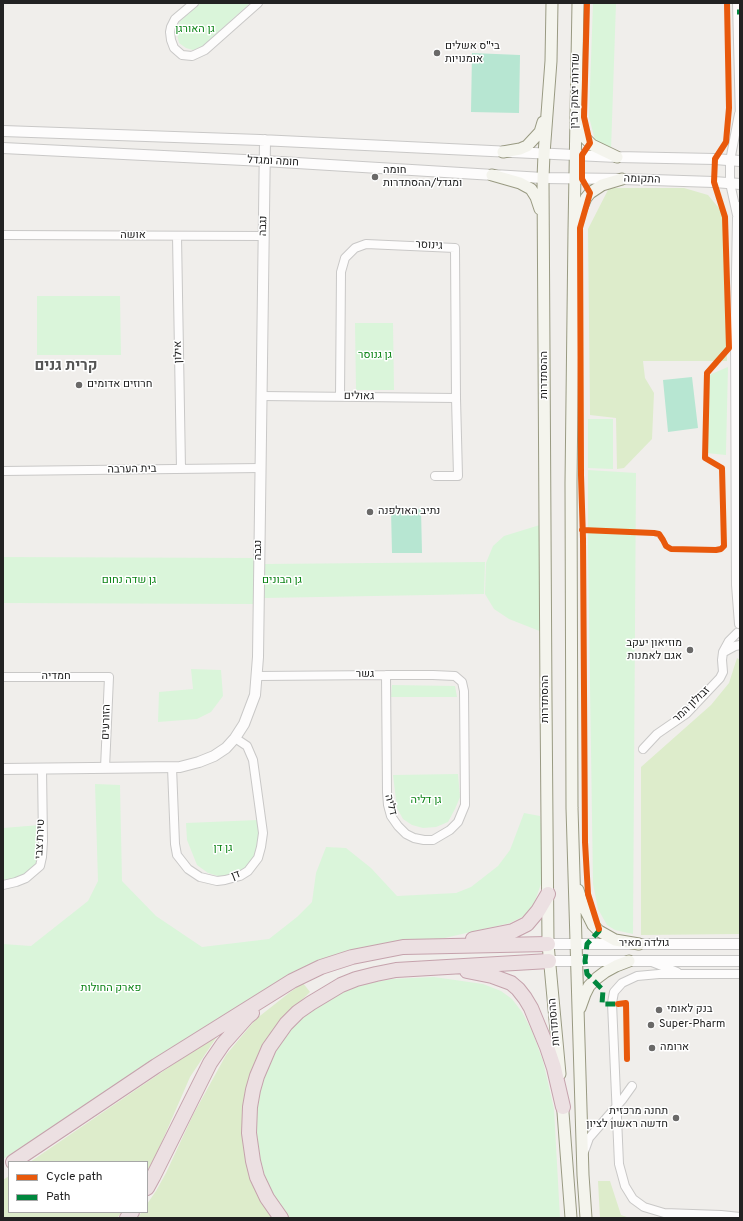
<!DOCTYPE html>
<html>
<head>
<meta charset="utf-8">
<style>
	body { margin:0 }
	#map { position:relative; width:743px; height:1221px; overflow:hidden; background:#f0eeeb; font-family:Overpass,sans-serif }
	canvas { display:block }
	.frame { position:absolute; inset:0; border:4px solid #222; pointer-events:none }
	.legend { position:absolute; left:8px; top:1161px; width:140px; height:52px; box-sizing:border-box; background:#fff; border:1px solid #a7a7a7; margin:0; padding:5px 7px; list-style:none; font-size:12px; color:#222 }
	.legend li { display:flex; align-items:center; gap:8px; height:20px }
	.legend b { width:20px; border:1px solid #a7a7a7 }
</style>
</head>
<body>
<div id="map">
<canvas width="743" height="1221"></canvas>
<div class="frame"></div>
<ul class="legend">
<li><b style="height:5px;background:#e8590c"></b>Cycle path</li>
<li><b style="height:5px;background:#00873e"></b>Path</li>
</ul>
</div>
<script>
const ctx = document.querySelector('canvas').getContext('2d');
ctx.lineJoin = 'round';
function fillPath(path, color) { ctx.fillStyle = color; ctx.fill(path, 'evenodd'); }
const poly = rows => new Path2D(rows.map(r => 'M' + r).join(''));
function strokePath(path, color, width, dash) { ctx.strokeStyle = color; ctx.lineWidth = width; ctx.lineCap = dash ? 'butt' : 'round'; ctx.setLineDash(dash || []); ctx.stroke(path); }
function drawText(font, color, halo, rows, align = 'center') {
  ctx.font = font + ' Overpass,Heebo,sans-serif'; ctx.lineWidth = 3; ctx.setLineDash([]); ctx.textBaseline = 'middle'; ctx.strokeStyle = halo; ctx.fillStyle = color; for (const [text, x, y, turn = 0] of rows) {
    ctx.save(); ctx.translate(x, y); ctx.rotate((+turn || 0) * Math.PI / 180); ctx.textAlign = isNaN(turn) ? turn : align; if (halo) ctx.strokeText(text, 0, 0); ctx.fillText(text, 0, 0); ctx.restore();
  }
}
fillPath(poly([
	[609,188,684,188,708,195,723,213,727,361,643,361,645,378,654,393,652,439,624,468,617,469,616,418,590,415,588,229],
	[737,658,740,660,740,934,641,935,641,767,711,705,729,683],
	[303,983,310,992,294,1008,243,1134,247,1162,273,1218,137,1218,142,1212,147,1212,147,1204,156,1191,166,1173,193,1115,226,1055,256,1019,289,993],
	[218,1035,190,1077,157,1153,147,1172,147,1162,30,1162,187,1055],
	[9,1176,9,1212,122,1212,117,1218,3,1218,3,1180],
	[598,1181,610,1181,621,1215,630,1218,600,1218]
]), '#ddeccb');
fillPath(poly([
	[201,3,250,3,203,46,193,50,186,48,179,43,177,34,179,22],
	[593,3,616,3,611,150,596,144,589,117],
	[37,296,120,296,121,355,37,355],
	[355,323,393,323,394,390,356,390],
	[728,367,726,451,726,455,707,453,709,375],
	[588,419,613,419,613,469,588,468],
	[588,470,636,473,633,934,615,930,607,925,598,909,593,884,588,552],
	[543,524,542,632,509,619,494,609,485,594,486,563,493,546,504,536],
	[3,557,254,558,255,604,3,603],
	[485,562,484,594,264,598,264,564],
	[191,669,221,670,223,696,211,712,197,719,158,722,159,692,193,689],
	[392,685,455,686,457,697,391,697],
	[458,774,460,797,455,809,448,822,436,827,423,828,412,825,403,819,397,808,393,775],
	[95,784,120,785,122,881,156,916,202,947,269,939,297,917,312,902,316,873,326,847,346,848,371,868,397,896,456,893,471,887,498,866,510,850,524,813,540,816,544,855,543,878,534,904,524,916,510,923,436,940,363,947,340,954,222,1018,3,1159,3,944,31,946,88,901,98,881],
	[258,820,258,843,255,858,244,870,232,876,221,877,208,873,197,865,187,840,186,823],
	[40,825,39,851,36,863,30,871,19,878,6,881,3,880,3,828],
	[434,977,483,984,501,991,512,999,522,1012,532,1031,543,1061,554,1109,560,1218,281,1218,274,1208,249,1131,264,1059,299,1017,342,991,370,983,392,979]
]), '#daf5da');
fillPath(poly([
	[472,53,520,55,519,113,471,112],
	[692,377,698,428,668,432,663,380],
	[421,509,422,553,392,553,391,510]
]), '#b7e6d2');
const minor = poly([
	[194,3,175,19,171,27,170,32,171,40,174,48,182,55,192,56,205,50,258,3],
	[737,3,740,120],
	[737,215,730,183,730,161,739,114],
	[3,235,264,236],
	[177,236,181,469],
	[261,396,456,398],
	[340,397,341,272,345,258,355,248,366,244,455,248,456,398,458,476,435,476],
	[3,471,261,468],
	[739,624,736,585,735,327,737,218,740,206],
	[724,652,735,646,740,645],
	[257,676,386,675,433,675,455,676,462,682,464,691,465,805,458,822,450,830,433,840,424,840,414,838,406,834,398,826,391,816,388,805,387,792,386,675],
	[3,677,109,677,105,768],
	[643,749,657,734,686,714,720,678,723,672,722,660,723,652,729,641,737,633],
	[172,767,175,844,177,855,188,869,200,877,217,881,225,880,240,876,248,871,258,858,261,847,263,833,253,760,247,746,235,738],
	[3,885,16,882,26,878,40,866,42,857,43,841,42,769],
	[652,962,677,972],
	[740,974,659,974,637,976,622,983,614,992,612,1003,619,1164,625,1186,633,1199,644,1207,664,1213,721,1215,740,1217],
	[584,1152,589,1138,622,1100,632,1086]
]);
const tertiary = poly([
	[3,131,260,140,617,157,715,159,740,161],
	[3,148,264,161,543,178,622,179,714,182,740,184],
	[3,769,180,767,199,762,214,756,226,748,235,738,244,724,255,695,258,657,265,140],
	[548,944,740,944],
	[549,961,740,961]
]);
const secondary = poly([
	[552,3,551,61,544,154,543,178,546,700,548,944,560,1074],
	[578,3,574,230,571,483,572,808,583,1175,586,1218],
	[578,122,585,138,592,145,617,157],
	[503,152,520,149,527,146,540,132,543,122],
	[492,175,520,183,531,189,536,197,540,209],
	[576,221,586,198,590,193,602,185,622,179],
	[578,890,583,905,593,925,599,931,615,940,639,944],
	[580,1008,585,994,589,986,597,978,605,972,616,966,629,961],
	[562,1099,571,1218]
]);
const motorway = poly([
	[473,939,513,931,527,924,538,911,548,894],
	[467,971,492,976,511,983,518,989,525,998,531,1008,547,1047,554,1068,563,1107],
	[13,1162,156,1066,292,981,321,967,352,957,403,947,548,944],
	[147,1188,153,1177,210,1063,223,1044,247,1017,252,1013],
	[127,1218,132,1212],
	[281,1218,267,1198,257,1177,253,1161,249,1133,250,1107,253,1090,257,1076,269,1048,286,1024,298,1012,311,1003,341,985,356,979,376,974,396,970,549,961]
]);
strokePath(minor, '#c9c8c7', 10);
strokePath(tertiary, '#c9c8c7', 12);
strokePath(secondary, '#999a82', 13);
strokePath(motorway, '#c5a2ac', 16);
strokePath(minor, '#fdfcfc', 8);
strokePath(tertiary, '#fdfcfc', 10);
strokePath(secondary, '#f4f4ed', 11);
strokePath(motorway, '#ece0e2', 14);
strokePath(poly([
	[737,12,740,12],
	[599,929,599,931,587,944,585,961,587,974,603,990,602,1004,618,1004]
]), '#00873e', 5, [10, 5]);
strokePath(poly([
	[587,3,584,117,590,143,582,155,582,179,590,193,580,228,581,475,583,539,585,842,588,894,599,929],
	[582,530,654,533,659,534,663,540,666,546,671,549,716,550,721,549,724,546,722,468,705,458,707,373,729,348,725,217,714,182,715,159,726,142,729,108,727,3],
	[618,1004,626,1003,627,1059]
]), '#e8590c', 6);
for (const [x, y, r, color] of [
	[437,53,4,"#6a6968"],
	[375,177,4,"#6a6968"],
	[79,385,4,"#6a6968"],
	[370,512,4,"#6a6968"],
	[690,650,4,"#6a6968"],
	[659,1010,4,"#6a6968"],
	[651,1025,4,"#6a6968"],
	[652,1048,4,"#6a6968"],
	[676,1118,4,"#6a6968"]
]) { const dot = new Path2D(); dot.arc(x, y, r, 0, 2 * Math.PI); ctx.fillStyle = color; ctx.fill(dot); strokePath(dot, '#fff', 1.5); }
drawText('11px', '#0c8416', '#fff', [
	["גן האורגן",195,30],
	["גן גנוסר",375,356],
	["גן שדה נחום",129,581],
	["גן הבונים",282,581],
	["גן דליה",426,801],
	["גן דן",223,849],
	["פארק החולות",111,989]
]);
drawText('11px', '#222', '#fff', [
	["בי\"ס אשלים",445,47],
	["אומנויות",445,60],
	["חומה",383,171],
	["ומגדל/ההסתדרות",383,184],
	["חרוזים אדומים",87,385],
	["נתיב האולפנה",378,512],
	["מוזיאון יעקב",682,644,"right"],
	["אגם לאמנות",682,657,"right"],
	["בנק לאומי",667,1010],
	["Super-Pharm",659,1025],
	["ארומה",660,1048],
	["תחנה מרכזית",668,1112,"right"],
	["חדשה ראשון לציון",668,1125,"right"]
], 'left');
drawText('11px', '#222', '#fff', [
	["שדרות יצחק רבין",576,91,-89],
	["חומה ומגדל",273,162,3],
	["התקומה",642,180,2],
	["נגבה",264,226,-89],
	["אושה",133,236],
	["גינוסר",429,246,3],
	["אילון",179,352,-91],
	["ההסתדרות",545,375,-90],
	["גאולים",359,397,1],
	["בית הערבה",132,470,-1],
	["נגבה",259,550,-90],
	["גשר",365,675],
	["חמדיה",56,677],
	["ההסתדרות",546,699,-90],
	["זבולון המר",692,705,-44],
	["הזורעים",107,722,-88],
	["דליה",390,805,76],
	["טירת צבי",41,839,-87],
	["דן",236,876,-21],
	["גולדה מאיר",644,944],
	["ההסתדרות",555,1022,-95]
]);
drawText('bold 15px', '#555', '#fff', [
	["קרית גנים",66,367]
]);
</script>
</body>
</html>
